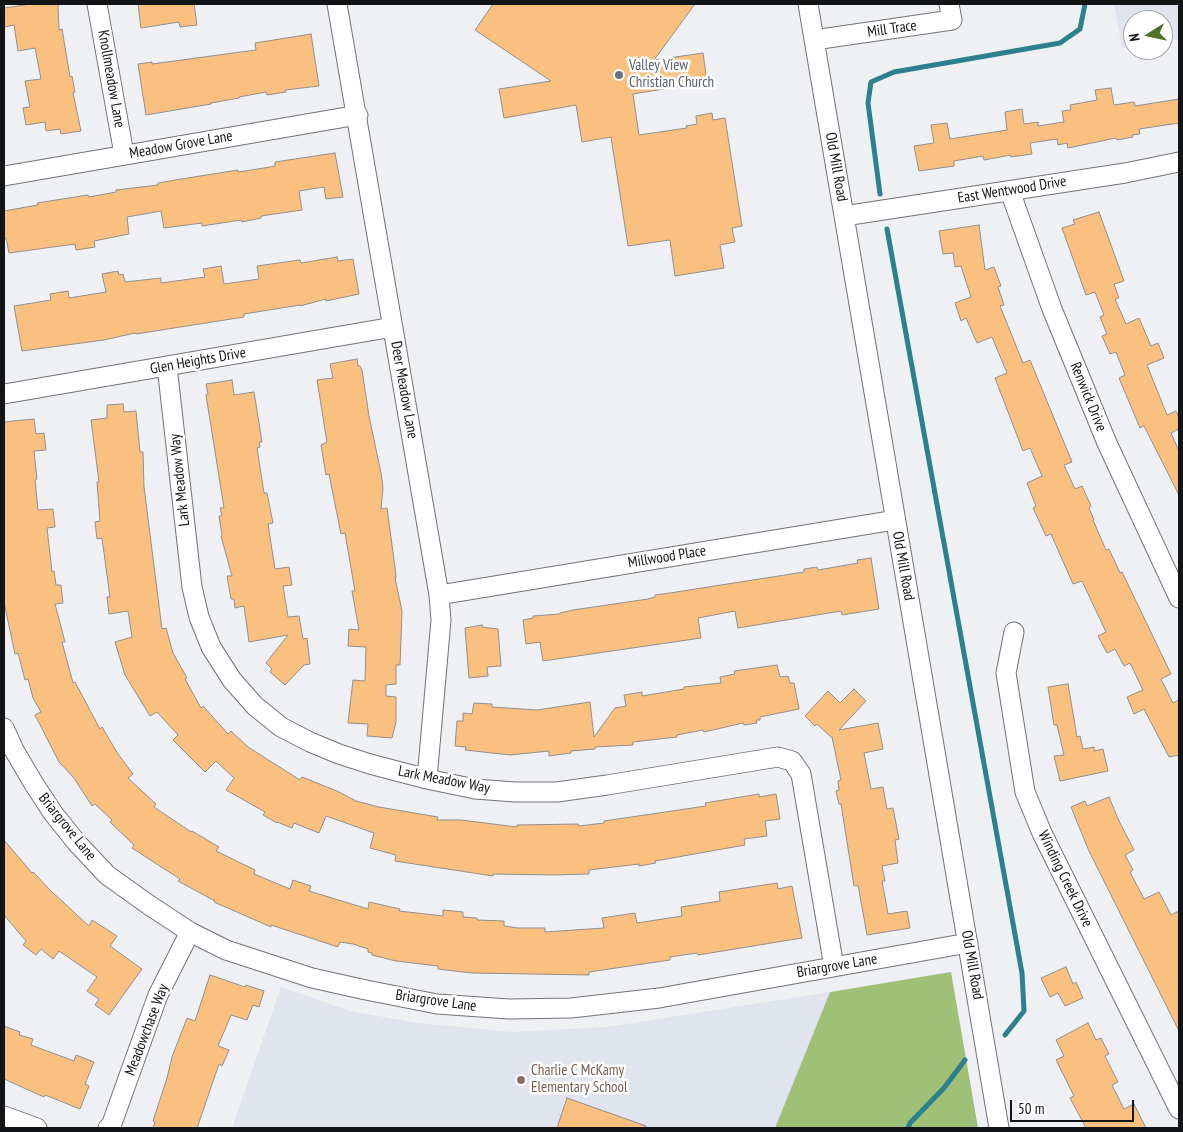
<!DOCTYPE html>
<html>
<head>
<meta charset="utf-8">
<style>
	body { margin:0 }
	#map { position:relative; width:1183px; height:1132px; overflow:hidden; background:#eff0f4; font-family:"PT Sans Narrow",sans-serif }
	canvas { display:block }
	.frame { position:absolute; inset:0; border:5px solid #131415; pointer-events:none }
	.north { position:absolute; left:1123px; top:10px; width:50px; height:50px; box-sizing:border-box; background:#fff; border:1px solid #a1a1a1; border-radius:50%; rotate:260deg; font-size:14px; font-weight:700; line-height:20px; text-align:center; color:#131415 }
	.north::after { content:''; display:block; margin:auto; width:18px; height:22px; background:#507026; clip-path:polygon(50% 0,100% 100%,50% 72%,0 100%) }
	.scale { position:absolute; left:1010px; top:1100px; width:124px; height:22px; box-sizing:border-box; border:2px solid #131415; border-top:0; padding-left:6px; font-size:15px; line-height:18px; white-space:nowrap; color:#131415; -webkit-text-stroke:4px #fff; paint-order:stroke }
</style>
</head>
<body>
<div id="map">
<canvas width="1183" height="1132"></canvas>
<div class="frame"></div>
<div class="north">N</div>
<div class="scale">50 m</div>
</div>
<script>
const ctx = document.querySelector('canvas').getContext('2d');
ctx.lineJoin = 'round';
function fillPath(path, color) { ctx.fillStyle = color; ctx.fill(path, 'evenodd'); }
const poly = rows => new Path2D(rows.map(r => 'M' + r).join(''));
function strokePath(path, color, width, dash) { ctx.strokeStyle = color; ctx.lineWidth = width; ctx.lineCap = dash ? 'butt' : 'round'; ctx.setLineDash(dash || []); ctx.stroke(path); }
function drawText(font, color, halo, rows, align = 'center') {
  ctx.font = font + ' "PT Sans Narrow",sans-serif'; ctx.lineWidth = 5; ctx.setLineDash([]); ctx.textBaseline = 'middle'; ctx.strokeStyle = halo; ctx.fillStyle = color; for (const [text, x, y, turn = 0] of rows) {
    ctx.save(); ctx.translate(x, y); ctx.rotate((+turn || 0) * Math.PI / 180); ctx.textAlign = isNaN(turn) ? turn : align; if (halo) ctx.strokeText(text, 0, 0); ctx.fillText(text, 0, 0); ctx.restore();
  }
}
fillPath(poly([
	[1114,4,1179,4,1179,39,1163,42,1163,20,1133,20,1133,46,1122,48],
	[281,987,350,1011,418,1023,512,1032,607,1027,830,992,775,1128,232,1128]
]), '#e0e4ee');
fillPath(poly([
	[951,972,978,1128,775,1128,830,992]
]), '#9fc076');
strokePath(poly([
	[880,194,868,103,871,82,894,72,1060,43,1080,29,1085,4],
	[887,229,1022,973,1024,1011,1005,1035],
	[908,1128,910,1123,944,1088,965,1060]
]), '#2d808e', 5);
const building = poly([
	[31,4,58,4,59,30,62,29,70,77,72,76,75,92,73,93,81,131,61,134,60,129,46,131,45,122,26,125,23,108,30,107,25,81,41,79,35,48,18,51,14,25,4,27,4,8,31,4],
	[138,4,194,4,197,25,180,27,179,22,141,28,138,4],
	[493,4,695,4,654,60,703,53,707,82,633,94,639,135,687,128,686,126,697,124,696,116,712,113,713,120,725,118,742,226,732,228,735,242,720,245,724,268,675,276,670,240,628,246,611,137,582,142,576,105,504,118,499,89,551,81,475,30,493,4],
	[311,34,319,86,285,90,286,92,267,95,266,92,239,97,239,98,211,103,211,104,146,115,138,64,152,62,152,64,256,50,255,43,311,34],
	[1111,88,1114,105,1134,102,1135,106,1179,99,1179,123,1139,129,1140,134,1132,135,1133,137,1117,140,1116,138,1068,148,1067,143,1058,145,1057,139,1030,143,1032,154,1011,157,1011,155,984,160,983,156,954,161,954,166,919,171,914,146,934,143,931,125,947,123,950,139,1007,130,1005,112,1022,109,1024,124,1038,122,1038,126,1064,122,1062,111,1071,110,1070,105,1097,100,1095,90,1111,88],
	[335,153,343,197,326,199,324,187,299,191,302,210,261,216,261,218,242,222,241,220,202,226,202,223,164,228,161,211,127,217,129,234,94,241,95,247,76,250,75,244,9,253,6,238,4,238,4,211,38,205,37,203,88,195,89,197,116,192,116,190,158,185,158,183,175,180,238,170,238,172,264,168,275,166,275,162,335,153],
	[1099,212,1124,281,1114,284,1119,298,1115,299,1126,324,1139,318,1151,346,1158,343,1164,358,1147,365,1167,415,1176,411,1179,418,1179,429,1171,433,1179,451,1179,495,1144,426,1140,428,1119,378,1125,375,1116,352,1110,354,1102,336,1107,334,1100,317,1104,315,1095,292,1086,295,1062,228,1075,224,1073,220,1099,212],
	[979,225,985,270,994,267,1001,286,998,287,1004,305,1000,306,1023,363,1030,360,1072,462,1064,465,1075,489,1082,486,1091,506,1089,508,1094,520,1093,520,1106,550,1109,549,1120,573,1122,572,1171,674,1161,679,1173,703,1179,700,1179,755,1169,757,1144,709,1134,714,1127,697,1143,690,1130,663,1124,666,1115,649,1107,653,1098,636,1106,632,1082,581,1073,584,1051,534,1046,536,1033,508,1036,506,1027,483,1042,476,1030,448,1023,451,995,378,1007,373,992,337,977,343,966,318,961,321,955,303,971,297,961,266,955,267,953,253,943,254,939,231,979,225],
	[337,257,338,261,353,259,359,294,326,301,326,299,300,306,300,305,244,314,244,317,136,334,135,333,104,340,22,351,14,306,51,300,50,294,68,291,69,298,106,292,102,274,118,271,119,275,123,274,125,282,161,278,161,283,205,277,203,269,221,266,224,284,259,279,257,266,300,260,301,263,337,257],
	[357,359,358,366,360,366,362,370,369,416,381,473,383,488,381,509,387,508,395,567,396,578,395,578,402,611,400,665,396,665,396,684,386,685,386,696,396,697,396,722,392,738,367,736,368,724,348,723,353,680,365,681,366,647,348,646,349,629,359,630,352,591,355,591,345,533,341,534,329,474,326,475,321,445,327,442,317,380,333,378,330,364,357,359],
	[232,380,234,395,254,392,262,442,259,442,260,447,257,448,264,493,267,493,273,523,268,524,275,569,289,567,292,585,283,586,288,617,299,616,303,639,307,638,310,664,304,665,285,685,270,672,272,669,266,663,288,635,249,642,244,606,235,608,234,599,231,599,227,576,232,576,221,536,222,535,219,516,222,516,220,508,224,508,206,395,208,394,206,384,232,380],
	[123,404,124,412,136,411,140,452,143,452,144,487,162,629,166,628,173,653,187,678,185,679,201,708,203,706,228,734,231,731,248,747,300,780,302,777,337,791,356,801,379,807,438,817,437,820,461,820,517,827,517,825,578,824,579,826,604,823,604,821,706,806,705,803,759,794,759,797,776,794,780,819,765,821,767,836,744,839,745,845,655,861,656,863,639,866,639,864,589,870,589,874,554,875,493,874,493,876,395,861,396,855,370,848,374,833,326,816,319,833,294,823,292,828,277,822,277,823,263,815,265,812,226,790,234,778,216,761,205,772,173,740,178,735,157,712,150,716,125,675,122,665,115,642,132,637,128,611,109,614,107,597,110,597,102,538,97,539,95,522,100,521,97,482,99,482,91,420,107,418,107,405,123,404],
	[34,419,36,434,44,433,46,450,34,451,37,479,35,480,38,510,53,509,55,527,47,528,52,572,54,571,56,585,61,585,63,603,55,604,65,642,62,642,73,683,75,682,100,729,102,727,118,754,133,774,128,778,156,804,154,807,191,832,192,831,219,847,216,851,255,870,254,874,290,889,293,880,311,886,309,891,368,909,369,902,400,909,399,911,443,916,443,910,463,912,463,917,477,918,477,920,504,921,504,926,518,928,545,928,545,932,604,928,602,918,635,913,637,923,682,916,681,907,720,901,719,892,777,883,778,889,792,886,802,938,698,955,697,953,670,957,670,960,589,972,589,975,472,973,438,969,438,966,396,961,372,955,372,953,368,952,368,949,353,944,340,942,338,947,271,925,271,927,214,902,215,901,178,881,180,879,132,848,134,845,110,822,112,820,95,804,92,806,74,778,59,762,35,715,41,712,33,698,28,679,25,680,18,653,15,654,4,602,4,422,34,419],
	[871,558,879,609,842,615,841,611,738,628,735,611,698,618,701,638,543,661,540,642,526,644,523,620,533,618,533,616,560,614,560,613,573,610,648,599,655,597,655,595,670,593,804,572,804,569,817,567,818,570,858,563,857,560,871,558],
	[482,625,482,627,498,629,501,666,487,667,488,676,469,678,465,628,482,625],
	[777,665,780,677,788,676,790,683,794,683,799,709,760,717,760,720,756,720,757,723,744,725,743,723,704,732,703,730,677,735,677,737,633,742,633,745,595,747,595,749,571,751,571,753,549,756,549,751,510,755,465,750,466,747,455,746,457,721,463,721,463,713,472,714,474,703,492,704,492,707,537,710,590,702,594,737,615,708,626,706,624,695,642,692,642,696,684,689,684,687,721,683,720,677,735,674,734,671,777,665],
	[1068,684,1077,737,1080,736,1083,749,1094,747,1094,751,1103,749,1108,771,1060,781,1054,756,1064,755,1057,725,1054,725,1048,687,1068,684],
	[854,689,866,701,839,730,878,723,883,749,864,753,871,789,883,787,887,809,893,808,899,839,895,840,898,863,882,866,885,881,882,881,888,914,907,911,910,928,867,935,858,885,854,886,841,804,839,804,836,791,839,790,838,781,841,780,832,737,832,738,817,724,815,726,805,716,828,691,840,703,854,689],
	[1109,797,1119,821,1134,850,1125,855,1133,870,1130,872,1144,899,1159,892,1171,915,1179,911,1179,1031,1089,851,1071,807,1085,801,1087,806,1109,797],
	[4,840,32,873,33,872,51,891,89,926,92,920,117,936,110,946,142,969,109,1015,95,1005,99,999,87,991,97,977,59,951,53,959,41,949,36,955,23,945,26,941,4,915,4,840],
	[1066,967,1073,984,1076,982,1083,998,1065,1006,1058,993,1050,997,1041,978,1066,967],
	[210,975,245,987,246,985,264,991,259,1007,253,1005,247,1020,231,1015,218,1046,229,1050,222,1066,219,1064,197,1128,153,1128,155,1122,153,1121,167,1078,172,1057,187,1018,195,1021,210,975],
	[1088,1023,1096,1040,1101,1038,1109,1054,1105,1056,1118,1082,1112,1085,1124,1109,1134,1104,1146,1128,1086,1128,1070,1098,1074,1096,1056,1060,1064,1056,1056,1040,1088,1023],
	[4,1026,20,1032,19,1035,33,1039,31,1045,74,1061,76,1055,94,1062,85,1084,89,1086,80,1109,45,1095,44,1097,4,1079,4,1026],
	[567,1098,646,1126,645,1128,557,1128,567,1098]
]);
fillPath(building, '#fac07f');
strokePath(building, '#918e8c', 1);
const minor = poly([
	[97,4,124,154],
	[337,4,439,595,441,620,427,779],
	[808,4,999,1128],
	[814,40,952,20,949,4],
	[4,176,358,115],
	[1010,191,1052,309,1107,443,1179,598],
	[844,216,1125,173,1179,162],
	[167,366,192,587,199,617,211,647,232,680,255,706,281,727,310,742,339,754,370,764,427,779,475,789,515,792,557,792,607,785,778,757,792,761,801,774,834,967],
	[4,394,393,327],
	[439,595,895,520],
	[1014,632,1006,673,1025,792,1042,833,1179,1109],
	[4,728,14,750,34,784,53,813,77,843,107,875,149,905,190,932,226,950,312,978,366,990,437,1004,509,1009,571,1008,659,998,968,943],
	[4,1116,37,1128],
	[108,1128,111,1126,158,995,190,932]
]);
strokePath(minor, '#727376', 21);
strokePath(minor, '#fff', 19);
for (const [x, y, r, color] of [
	[619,75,5,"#6b7280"],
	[521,1080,5,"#8d6e63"]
]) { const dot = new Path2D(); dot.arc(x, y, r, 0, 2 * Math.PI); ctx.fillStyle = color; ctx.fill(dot); strokePath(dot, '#fff', 2); }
drawText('15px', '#131415', '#fff', [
	["Mill Trace",892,29,-8],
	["Knollmeadow Lane",111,79,80],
	["Meadow Grove Lane",181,145,-10],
	["Old Mill Road",836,167,80],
	["East Wentwood Drive",1012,190,-9],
	["Glen Heights Drive",198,361,-10],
	["Deer Meadow Lane",404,390,80],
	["Renwick Drive",1088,397,68],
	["Lark Meadow Way",180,480,-96],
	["Millwood Place",667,557,-9],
	["Old Mill Road",903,566,80],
	["Lark Meadow Way",444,780,11],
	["Briargrove Lane",67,827,51],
	["Winding Creek Drive",1065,879,64],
	["Old Mill Road",972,965,80],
	["Briargrove Lane",837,966,-10],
	["Briargrove Lane",436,1001,8],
	["Meadowchase Way",147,1030,-69]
]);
drawText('15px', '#5b616d', '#fff', [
	["Valley View",629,66],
	["Christian Church",629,83]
], 'left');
drawText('15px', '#785e54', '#fff', [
	["Charlie C McKamy",531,1071],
	["Elementary School",531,1088]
], 'left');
</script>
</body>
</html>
